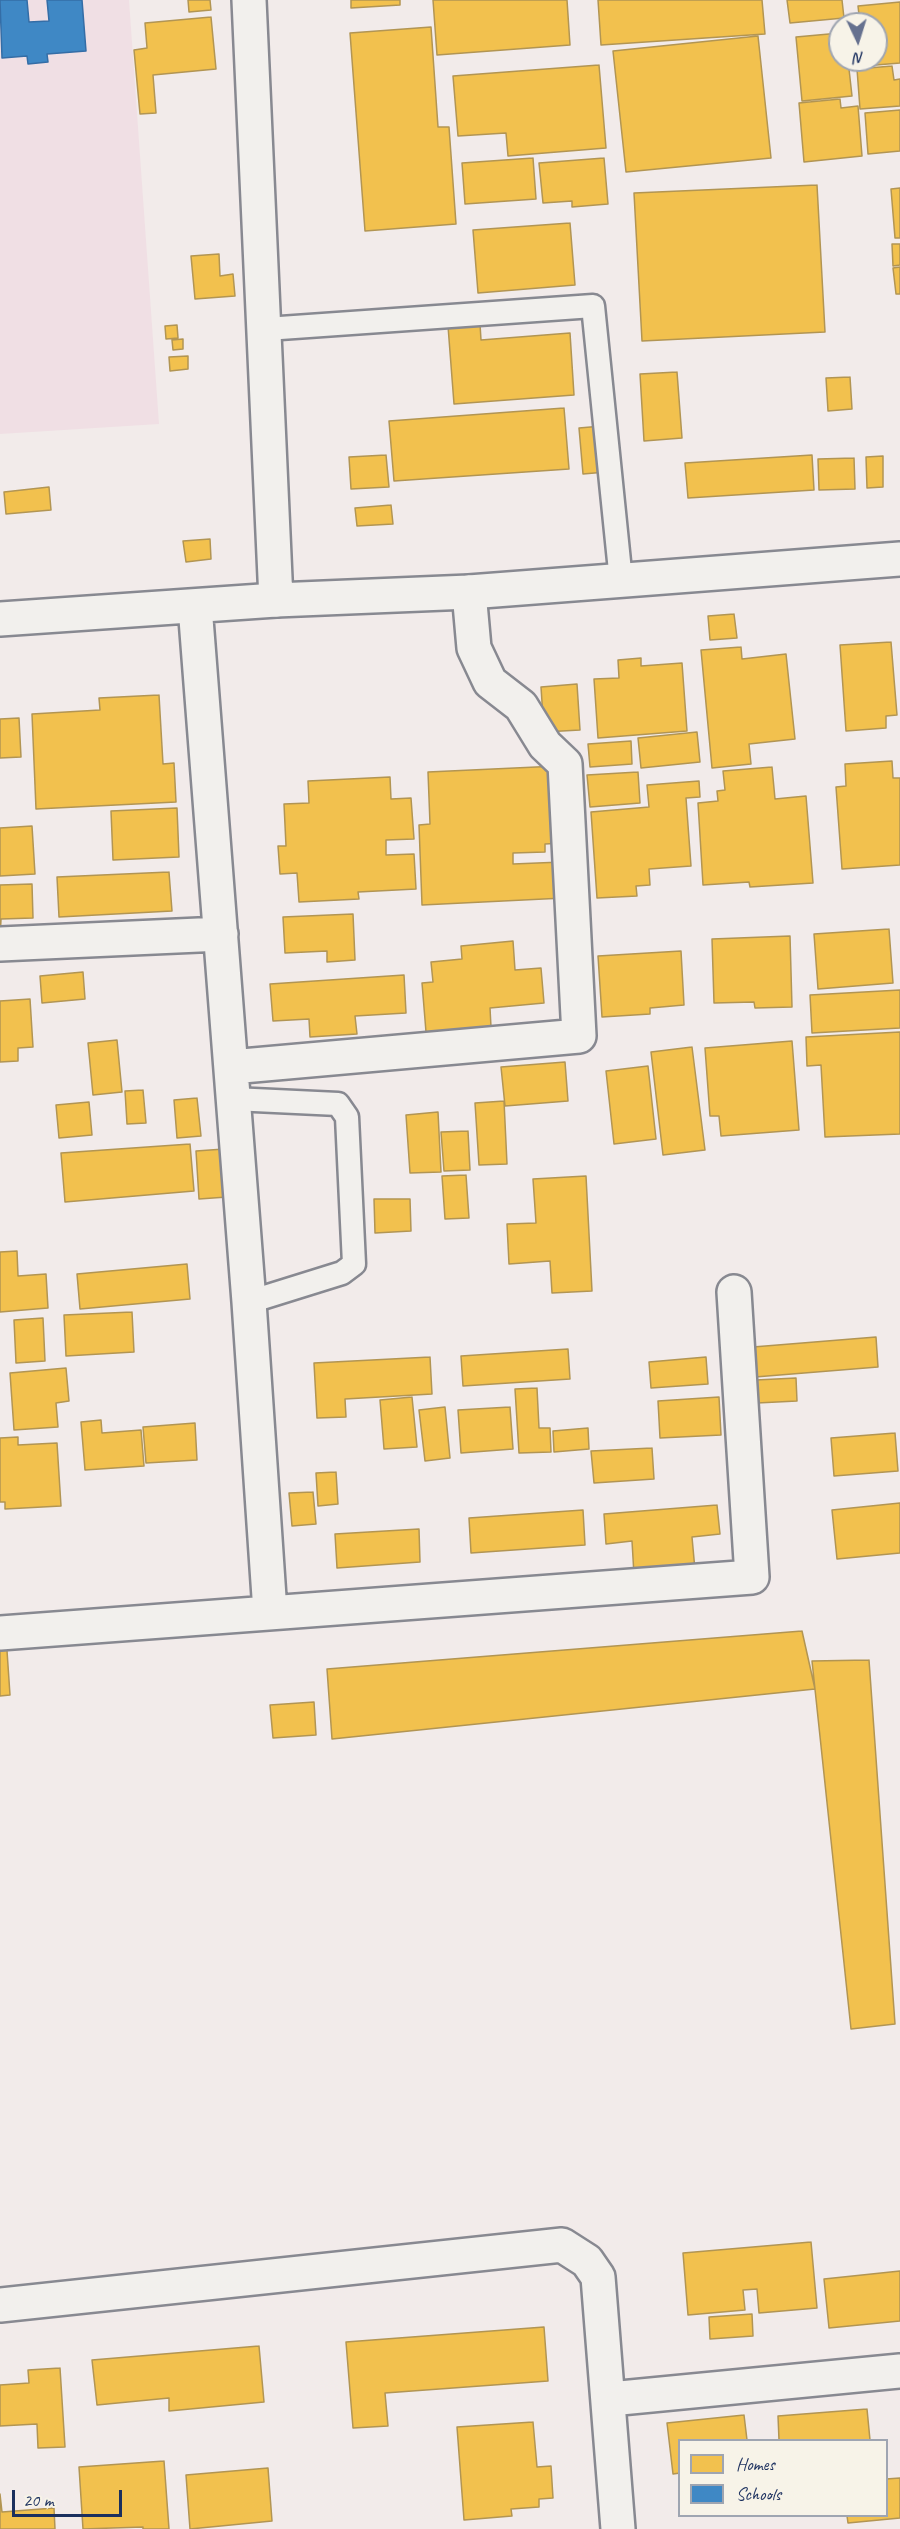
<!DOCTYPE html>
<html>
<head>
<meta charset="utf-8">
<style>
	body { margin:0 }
	#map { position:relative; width:900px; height:2529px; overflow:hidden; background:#f2ebea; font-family:Caveat,sans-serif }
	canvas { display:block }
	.legend { position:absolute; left:678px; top:2439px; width:210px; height:78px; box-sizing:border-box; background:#f7f3e8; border:2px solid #9fa5b1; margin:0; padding:8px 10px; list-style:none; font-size:18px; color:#1b2f5e }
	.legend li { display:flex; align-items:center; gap:12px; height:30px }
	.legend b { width:30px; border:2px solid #9fa5b1 }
	.north { position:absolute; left:828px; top:12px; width:60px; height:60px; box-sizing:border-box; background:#f7f3e8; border:2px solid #9fa5b1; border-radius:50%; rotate:176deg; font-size:16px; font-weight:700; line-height:24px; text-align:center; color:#1b2f5e }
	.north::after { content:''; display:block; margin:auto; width:21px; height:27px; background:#66718f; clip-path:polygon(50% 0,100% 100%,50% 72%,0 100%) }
	.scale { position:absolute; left:12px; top:2490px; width:110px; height:27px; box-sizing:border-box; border:3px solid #1b2f5e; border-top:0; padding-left:8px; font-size:18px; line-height:21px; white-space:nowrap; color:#1b2f5e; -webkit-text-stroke:4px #f7f3e8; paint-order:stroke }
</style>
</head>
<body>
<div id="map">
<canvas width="900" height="2529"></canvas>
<ul class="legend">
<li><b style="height:16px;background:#f2c14e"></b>Homes</li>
<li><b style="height:16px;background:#3f88c5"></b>Schools</li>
</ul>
<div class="north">N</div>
<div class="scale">20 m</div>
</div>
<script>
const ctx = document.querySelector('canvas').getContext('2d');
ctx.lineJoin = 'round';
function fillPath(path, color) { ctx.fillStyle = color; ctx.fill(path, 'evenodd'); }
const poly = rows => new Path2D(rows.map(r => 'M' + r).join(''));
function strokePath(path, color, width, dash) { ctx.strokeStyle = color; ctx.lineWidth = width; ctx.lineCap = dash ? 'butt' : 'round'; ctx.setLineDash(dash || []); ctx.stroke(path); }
fillPath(poly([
	[0,0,129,0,159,424,0,434]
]), '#f0dfe4');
const homes = poly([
	[188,0,210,0,211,10,189,12,188,0],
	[351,0,400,0,400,5,351,8,351,0],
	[433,0,567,0,570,45,437,55,433,0],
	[598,0,762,0,765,34,601,45,598,0],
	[787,0,842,0,844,18,790,23,787,0],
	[900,2,900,63,864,66,863,60,876,60,876,24,860,24,858,6,900,2],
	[211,17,216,69,153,75,156,113,140,114,134,50,147,48,145,23,211,17],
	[431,27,438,127,449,127,456,224,365,231,350,33,431,27],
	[840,33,840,60,848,60,852,96,802,101,796,37,840,33],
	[758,36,771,158,626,172,613,51,758,36],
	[599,65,606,148,508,156,506,133,458,136,453,76,599,65],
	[892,66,894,80,900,79,900,106,860,109,857,69,892,66],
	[840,99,841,108,858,106,862,156,804,162,799,103,840,99],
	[900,110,900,151,868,154,865,113,900,110],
	[533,158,536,199,465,204,462,163,533,158],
	[604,158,608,204,572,207,572,201,543,203,539,163,604,158],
	[817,185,825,332,642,341,634,193,817,185],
	[900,188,900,238,895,238,891,189,900,188],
	[570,223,575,285,478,293,473,230,570,223],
	[892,244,900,244,900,265,893,266,892,244],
	[219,254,220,276,233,274,235,296,195,299,191,256,219,254],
	[900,267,900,294,896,294,893,268,900,267],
	[480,324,481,340,570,333,574,395,454,404,448,326,480,324],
	[177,325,178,338,166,339,165,326,177,325],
	[183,339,183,349,173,350,172,340,183,339],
	[188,356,188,369,170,371,169,357,188,356],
	[677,372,682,438,644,441,640,374,677,372],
	[850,377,852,409,828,411,826,378,850,377],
	[564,408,569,469,394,481,389,421,564,408],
	[602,426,606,472,583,474,579,428,602,426],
	[386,455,389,487,351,489,349,457,386,455],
	[812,455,814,490,688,498,685,463,812,455],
	[883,456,883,487,867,488,866,457,883,456],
	[854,458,855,489,819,490,818,459,854,458],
	[49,487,51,510,6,514,4,492,49,487],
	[391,505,393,524,357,526,355,508,391,505],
	[210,539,211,559,186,562,183,541,210,539],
	[734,614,737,638,710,640,708,616,734,614],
	[891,642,897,715,886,716,886,728,846,731,840,645,891,642],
	[741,647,742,659,786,654,795,739,749,744,751,764,712,768,701,650,741,647],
	[641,658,641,666,682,663,687,731,598,738,594,679,619,678,618,660,641,658],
	[577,684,580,730,544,732,541,687,577,684],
	[159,695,163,764,174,763,176,802,36,809,32,714,100,710,99,698,159,695],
	[19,718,21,757,0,758,0,719,19,718],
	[697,732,700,762,641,768,638,738,697,732],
	[631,741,632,764,590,767,588,744,631,741],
	[892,761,893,778,900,778,900,865,842,869,836,787,846,786,845,764,892,761],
	[558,766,562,843,545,844,545,852,513,853,513,864,562,862,564,898,422,905,419,825,430,824,428,772,558,766],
	[772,767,775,799,806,796,813,883,750,887,749,882,703,885,698,803,718,801,717,791,725,790,723,771,772,767],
	[638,772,640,803,590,807,587,775,638,772],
	[390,777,391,799,411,798,414,839,386,840,386,855,414,854,416,889,358,892,359,899,299,902,297,873,280,874,278,846,286,846,284,804,309,803,308,781,390,777],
	[699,781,700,797,686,798,691,866,649,869,650,885,636,886,637,896,597,898,591,812,649,807,647,785,699,781],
	[177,808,179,857,113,860,111,811,177,808],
	[32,826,35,874,0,876,0,828,32,826],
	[169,872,172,911,59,917,57,877,169,872],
	[32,884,33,918,1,919,0,940,0,885,32,884],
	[353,914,355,960,327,962,327,951,285,953,283,917,353,914],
	[889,929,893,983,818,989,814,934,889,929],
	[790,936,792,1007,755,1008,754,1002,714,1003,712,939,790,936],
	[513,941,515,970,541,968,544,1003,490,1008,491,1027,426,1032,422,983,433,982,431,962,462,959,461,946,513,941],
	[681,951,684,1005,650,1008,650,1014,602,1017,598,956,681,951],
	[83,972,85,999,42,1003,40,976,83,972],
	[404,975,406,1013,355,1016,357,1034,310,1037,309,1019,273,1021,270,984,404,975],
	[900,990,900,1028,812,1033,810,995,900,990],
	[30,999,33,1047,18,1048,18,1061,0,1062,0,1001,30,999],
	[900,1032,900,1134,825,1137,821,1065,807,1066,806,1037,900,1032],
	[117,1040,122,1092,93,1095,88,1043,117,1040],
	[792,1041,799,1130,721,1136,719,1116,710,1116,705,1048,792,1041],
	[692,1047,705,1150,663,1155,651,1052,692,1047],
	[565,1062,568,1101,505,1106,501,1067,565,1062],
	[648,1066,656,1139,614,1144,606,1071,648,1066],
	[143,1090,146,1123,127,1124,125,1091,143,1090],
	[197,1098,201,1136,177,1138,174,1100,197,1098],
	[504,1101,507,1164,479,1165,475,1103,504,1101],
	[89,1102,92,1135,59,1138,56,1105,89,1102],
	[438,1112,441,1172,410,1173,406,1115,438,1112],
	[468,1131,470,1170,444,1171,441,1132,468,1131],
	[190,1144,194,1191,65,1202,61,1153,190,1144],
	[224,1149,227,1197,199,1199,196,1151,224,1149],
	[466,1175,469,1218,445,1219,442,1176,466,1175],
	[586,1176,592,1291,552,1293,550,1261,509,1264,507,1224,536,1223,533,1179,586,1176],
	[374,1199,410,1199,411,1231,375,1233,374,1199],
	[17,1251,18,1276,46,1274,48,1308,0,1312,0,1252,17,1251],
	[187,1264,190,1299,80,1309,77,1274,187,1264],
	[132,1312,134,1352,66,1356,64,1315,132,1312],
	[43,1318,45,1361,16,1363,14,1320,43,1318],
	[876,1337,878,1367,755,1377,753,1347,876,1337],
	[568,1349,570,1379,463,1386,461,1356,568,1349],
	[430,1357,432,1394,345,1399,346,1417,317,1418,314,1363,430,1357],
	[706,1357,708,1384,651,1388,649,1362,706,1357],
	[66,1368,69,1401,56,1403,58,1427,14,1430,10,1373,66,1368],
	[796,1378,797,1401,757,1403,756,1380,796,1378],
	[537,1388,539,1428,550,1428,551,1452,519,1453,515,1389,537,1388],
	[412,1397,417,1447,384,1449,380,1400,412,1397],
	[719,1397,721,1435,660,1438,658,1401,719,1397],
	[445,1407,450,1458,425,1461,419,1410,445,1407],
	[510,1407,513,1449,461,1453,458,1410,510,1407],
	[101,1420,102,1433,141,1430,144,1466,85,1470,81,1422,101,1420],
	[195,1423,197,1460,146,1463,143,1427,195,1423],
	[588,1428,589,1449,554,1452,553,1431,588,1428],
	[895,1433,898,1471,834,1476,831,1438,895,1433],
	[18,1437,18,1445,57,1443,61,1506,5,1509,5,1502,0,1502,0,1438,18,1437],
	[652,1448,654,1479,594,1483,591,1451,652,1448],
	[336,1472,338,1504,318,1506,316,1473,336,1472],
	[313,1492,316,1524,292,1526,289,1493,313,1492],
	[900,1503,900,1553,837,1559,832,1510,900,1503],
	[717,1505,720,1534,692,1537,695,1570,634,1575,632,1541,606,1544,604,1514,717,1505],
	[583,1510,585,1545,471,1553,469,1518,583,1510],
	[419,1529,420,1562,337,1568,335,1534,419,1529],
	[802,1631,815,1689,332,1739,327,1669,802,1631],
	[0,1636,6,1636,10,1695,0,1696,0,1636],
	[869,1660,895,2024,851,2029,812,1661,869,1660],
	[314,1702,316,1735,273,1738,270,1705,314,1702],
	[811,2242,817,2308,759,2313,757,2289,743,2290,745,2310,688,2315,683,2253,811,2242],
	[900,2271,900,2321,829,2328,824,2279,900,2271],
	[752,2314,753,2336,710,2339,709,2317,752,2314],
	[544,2327,548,2381,385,2393,388,2426,353,2428,346,2342,544,2327],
	[259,2346,264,2402,169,2411,169,2398,97,2405,92,2360,259,2346],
	[60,2368,65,2447,38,2448,37,2424,0,2426,0,2385,29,2383,28,2370,60,2368],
	[867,2409,870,2440,779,2440,778,2416,867,2409],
	[744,2415,747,2440,680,2440,680,2473,673,2474,667,2423,744,2415],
	[533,2422,537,2467,551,2466,553,2498,539,2499,539,2507,511,2509,512,2516,464,2520,457,2427,533,2422],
	[164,2461,169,2529,143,2529,143,2527,83,2529,79,2467,164,2461],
	[268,2468,272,2521,190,2529,186,2475,268,2468],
	[900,2478,900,2518,848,2523,847,2516,886,2516,886,2479,900,2478],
	[0,2494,2,2512,54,2508,55,2529,0,2529,0,2494]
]);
fillPath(homes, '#f2c14e');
strokePath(homes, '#b29553', 1.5);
const schools = poly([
	[0,0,27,0,29,22,49,21,47,0,82,0,86,51,47,54,48,62,28,64,27,56,2,58,0,0]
]);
fillPath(schools, '#3f88c5');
strokePath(schools, '#346da6', 1.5);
const service = poly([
	[266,329,593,306,621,581],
	[233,1099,338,1104,347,1117,354,1264,342,1273,249,1302]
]);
const minor = poly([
	[195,606,249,1302,270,1612],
	[0,619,276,600],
	[0,944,221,934],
	[231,1067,579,1036,565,764,545,745,521,706,490,682,474,648,469,592],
	[0,1633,752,1577,734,1292],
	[0,2305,562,2245,587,2261,598,2277,618,2529],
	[610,2399,900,2371]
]);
const tertiary = poly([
	[249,0,276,600,469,592,900,559]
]);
strokePath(service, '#888991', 27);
strokePath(minor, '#888991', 38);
strokePath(tertiary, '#888991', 38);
strokePath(service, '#f2f0ed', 22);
strokePath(minor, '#f2f0ed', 33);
strokePath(tertiary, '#f2f0ed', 33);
</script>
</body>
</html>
